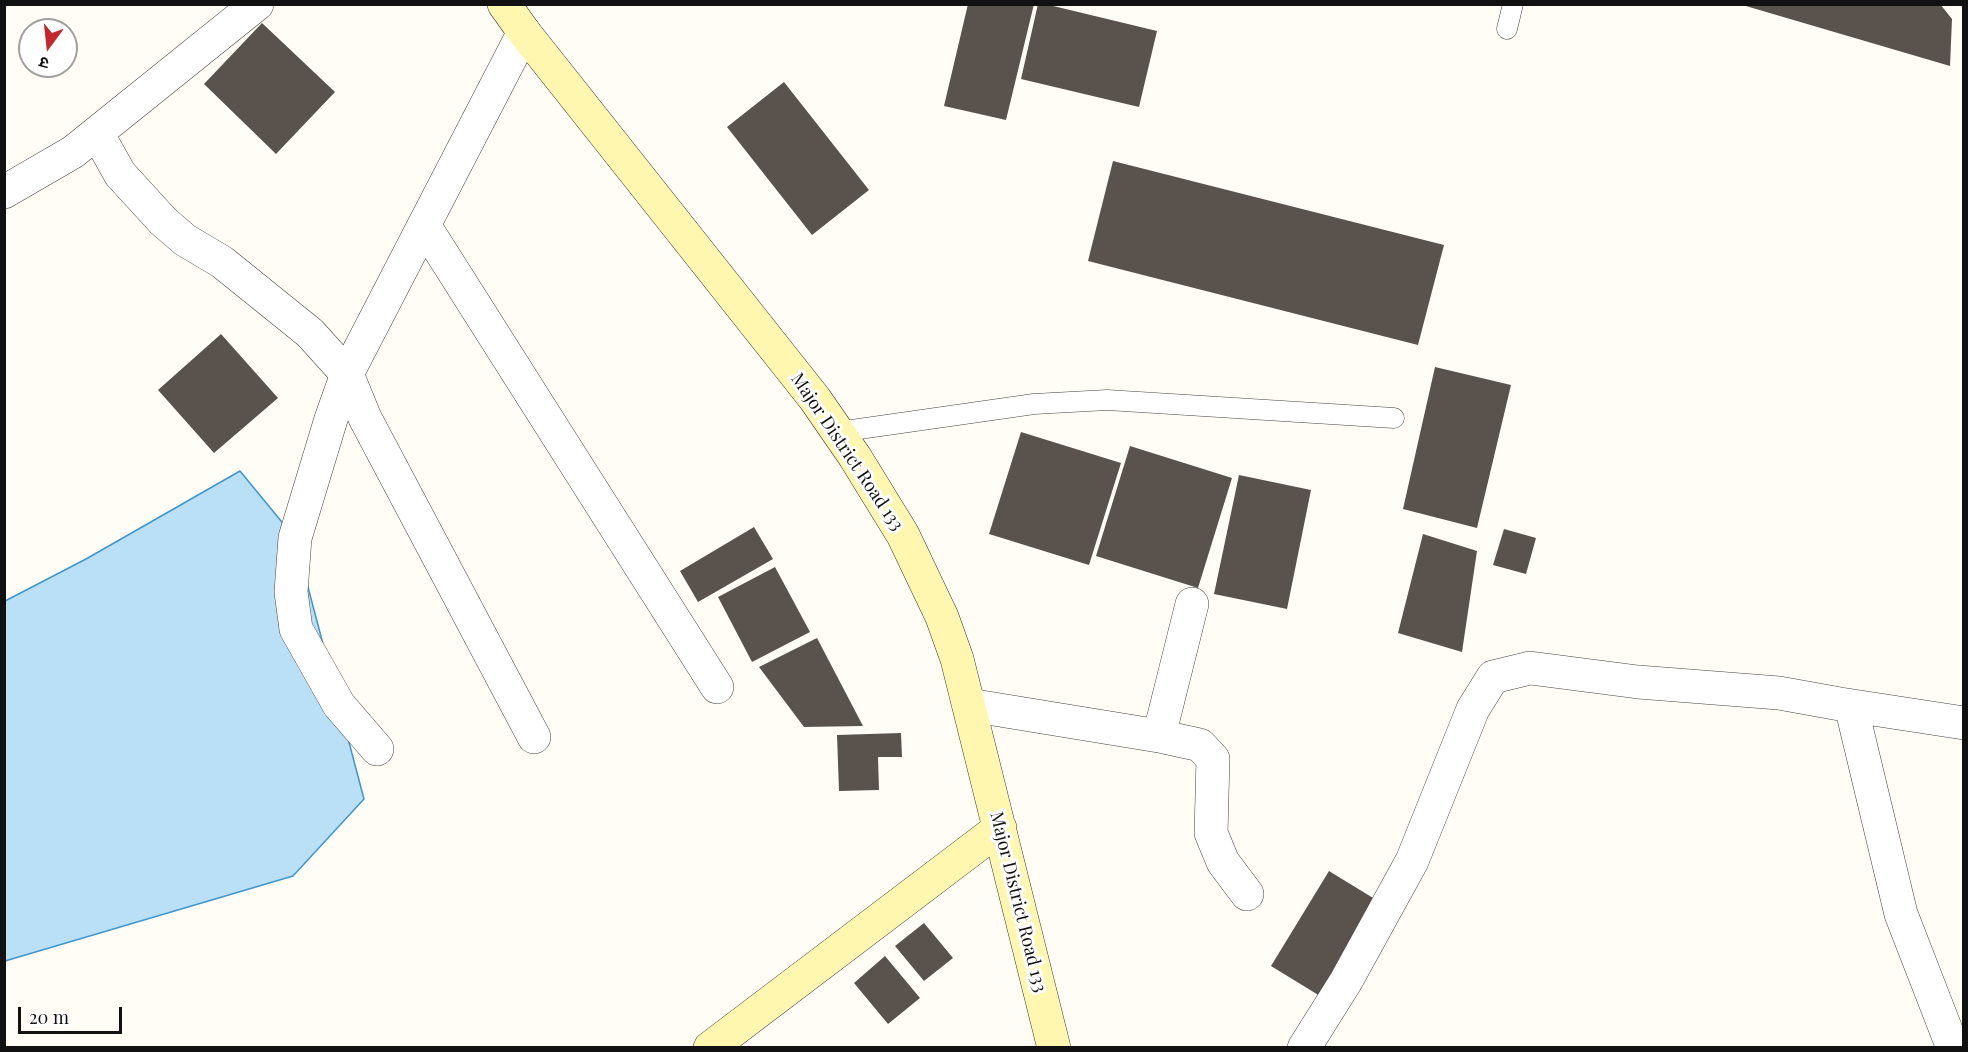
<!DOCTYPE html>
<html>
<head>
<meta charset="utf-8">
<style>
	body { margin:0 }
	#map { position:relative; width:1968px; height:1052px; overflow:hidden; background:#fffdf5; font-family:"Playfair Display","Noto Sans Devanagari",serif }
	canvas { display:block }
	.frame { position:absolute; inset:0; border:6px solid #111; pointer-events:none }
	.north { position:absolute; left:18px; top:18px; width:60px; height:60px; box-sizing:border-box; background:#fff; border:2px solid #a0a0a0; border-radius:50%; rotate:195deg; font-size:16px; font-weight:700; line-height:24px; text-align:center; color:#111 }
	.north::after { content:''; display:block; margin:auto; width:21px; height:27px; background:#c4262e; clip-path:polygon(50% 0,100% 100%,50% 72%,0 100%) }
	.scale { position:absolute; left:18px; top:1007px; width:104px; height:27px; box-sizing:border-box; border:3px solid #111; border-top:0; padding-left:8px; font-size:18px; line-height:21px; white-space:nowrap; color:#111; -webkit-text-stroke:4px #fff; paint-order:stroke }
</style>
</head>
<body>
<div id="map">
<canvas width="1968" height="1052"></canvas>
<div class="frame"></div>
<div class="north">उ</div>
<div class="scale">20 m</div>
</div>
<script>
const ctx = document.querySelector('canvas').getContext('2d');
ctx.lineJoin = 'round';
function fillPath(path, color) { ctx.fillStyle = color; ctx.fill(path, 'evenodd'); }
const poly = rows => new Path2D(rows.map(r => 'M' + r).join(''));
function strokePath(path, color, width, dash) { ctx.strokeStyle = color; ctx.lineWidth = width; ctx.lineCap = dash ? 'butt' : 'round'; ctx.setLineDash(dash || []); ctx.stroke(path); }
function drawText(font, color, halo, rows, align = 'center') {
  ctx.font = font + ' "Playfair Display",serif'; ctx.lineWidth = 6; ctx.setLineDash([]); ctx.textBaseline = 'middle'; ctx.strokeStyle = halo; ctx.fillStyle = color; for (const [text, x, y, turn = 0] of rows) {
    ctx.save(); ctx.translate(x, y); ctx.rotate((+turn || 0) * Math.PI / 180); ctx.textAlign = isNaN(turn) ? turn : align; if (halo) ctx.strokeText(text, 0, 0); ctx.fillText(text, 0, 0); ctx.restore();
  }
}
const water = poly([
	[240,471,295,538,364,799,293,876,5,961,5,601,86,559,240,471]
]);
fillPath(water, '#b9e0f7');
strokePath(water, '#3f96cf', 1.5);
fillPath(poly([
	[968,4,1034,4,1006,120,944,106],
	[1038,4,1045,4,1157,31,1139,107,1021,79],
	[1739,4,1940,4,1952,19,1950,66],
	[262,23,335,92,276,154,204,84],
	[784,82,869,190,812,235,727,127],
	[1113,161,1444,245,1418,345,1088,261],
	[221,334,278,398,214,453,158,390],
	[1435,367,1511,385,1477,528,1403,509],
	[1021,432,1121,463,1089,565,989,534],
	[1130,446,1232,478,1198,588,1096,556],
	[1239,475,1311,490,1287,609,1214,594],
	[754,527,773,559,698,602,680,571],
	[1504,529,1536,538,1526,574,1493,565],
	[1423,534,1477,551,1462,652,1398,633],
	[775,567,810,632,752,662,718,597],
	[817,638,863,726,804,727,759,667],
	[901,733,902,757,878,757,879,790,839,791,837,735],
	[1329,871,1378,901,1320,996,1271,966],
	[924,923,953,958,924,981,895,946],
	[885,956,920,998,888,1024,854,983]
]), '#5a524d');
const lane = poly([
	[1507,29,1513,4],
	[838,432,1034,404,1107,400,1394,418]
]);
const street = poly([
	[97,133,120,174,163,221,185,240,222,262,310,333,347,374,365,418,534,737],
	[4,192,73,152,257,4],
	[424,225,717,687],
	[969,705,1159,736,1200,745,1213,759,1211,833,1223,862,1247,894],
	[1851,706,1901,914,1953,1048],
	[1159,736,1192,604],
	[377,749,339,705,296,629,291,592,295,538,331,419,347,374,524,32],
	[1304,1048,1346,981,1412,861,1473,709,1493,677,1530,668,1638,682,1779,693,1840,704,1964,723]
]);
const secondary = poly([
	[504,4,524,32,815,399,855,457,903,535,942,617,957,659,1054,1048],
	[710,1048,1000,828]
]);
strokePath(lane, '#444', 21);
strokePath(street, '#444', 34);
strokePath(secondary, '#333', 34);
strokePath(lane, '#fff', 20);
strokePath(street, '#fff', 33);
strokePath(secondary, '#fff6b0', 33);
drawText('18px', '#111', '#fff', [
	["Major District Road 133",847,452,56],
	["Major District Road 133",1018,902,76]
]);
</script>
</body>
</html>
